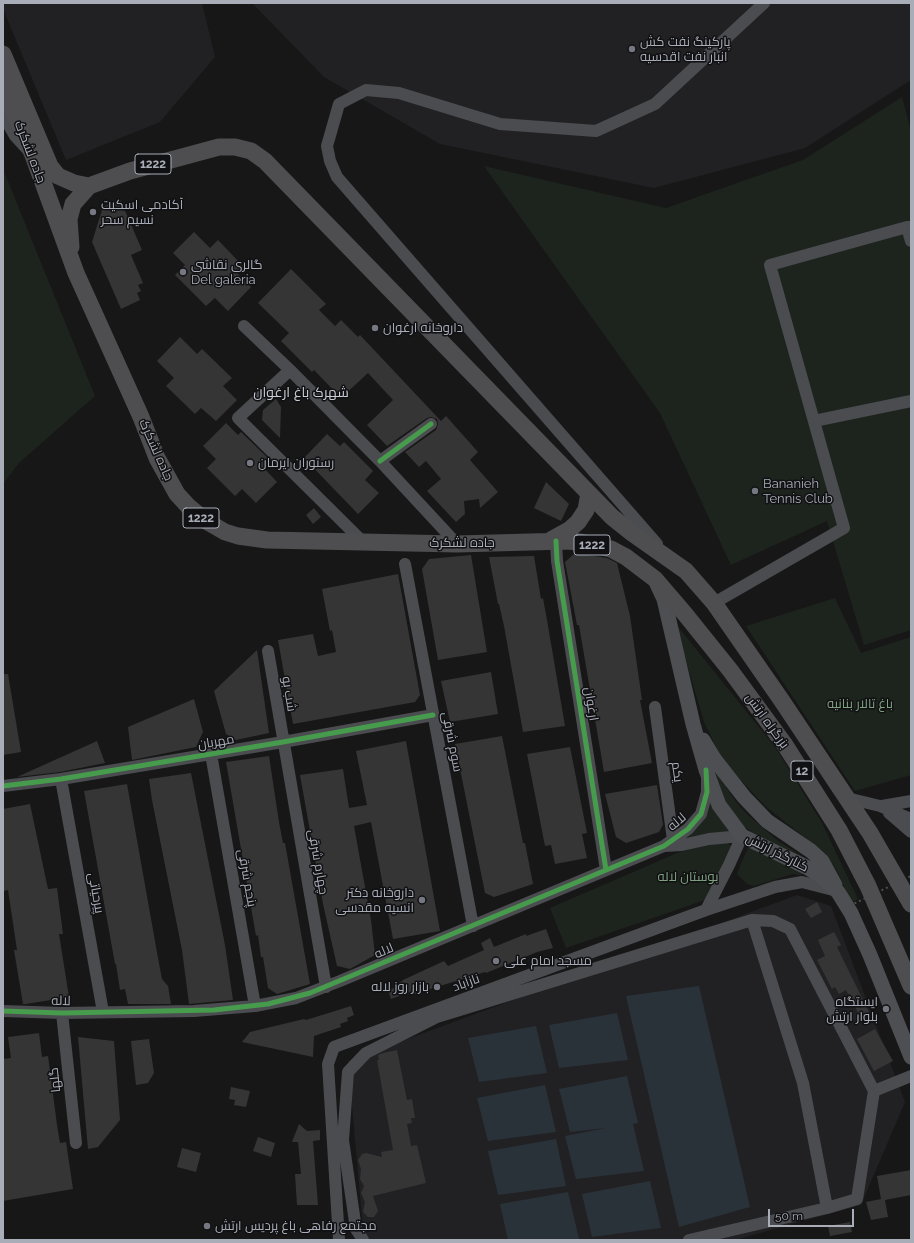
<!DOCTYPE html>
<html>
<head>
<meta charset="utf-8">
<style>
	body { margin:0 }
	#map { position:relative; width:914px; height:1243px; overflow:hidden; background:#171717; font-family:Raleway,sans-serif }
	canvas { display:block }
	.frame { position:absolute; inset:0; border:4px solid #a8adb8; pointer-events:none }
	.scale { position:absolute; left:768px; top:1209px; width:86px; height:18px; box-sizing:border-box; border:2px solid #a8adb8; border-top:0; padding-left:5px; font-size:12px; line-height:14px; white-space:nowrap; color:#a8adb8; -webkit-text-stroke:3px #111113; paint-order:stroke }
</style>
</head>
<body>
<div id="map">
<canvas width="914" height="1243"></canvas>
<div class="frame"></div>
<div class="scale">50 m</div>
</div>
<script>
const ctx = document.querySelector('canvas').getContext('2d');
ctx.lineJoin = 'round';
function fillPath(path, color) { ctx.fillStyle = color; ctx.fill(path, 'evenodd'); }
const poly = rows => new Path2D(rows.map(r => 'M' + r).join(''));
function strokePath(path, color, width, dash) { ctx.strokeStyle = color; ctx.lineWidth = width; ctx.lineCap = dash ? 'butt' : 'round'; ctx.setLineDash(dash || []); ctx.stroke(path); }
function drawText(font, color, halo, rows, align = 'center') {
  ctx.font = font + ' Raleway,Cairo,sans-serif'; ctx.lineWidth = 3; ctx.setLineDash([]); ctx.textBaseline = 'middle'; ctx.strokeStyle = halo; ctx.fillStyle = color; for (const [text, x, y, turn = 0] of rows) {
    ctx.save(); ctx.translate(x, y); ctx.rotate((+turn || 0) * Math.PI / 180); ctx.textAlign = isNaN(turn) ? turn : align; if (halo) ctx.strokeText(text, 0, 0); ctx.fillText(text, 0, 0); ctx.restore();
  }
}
fillPath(poly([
	[3,3,202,3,215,57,160,122,66,160,3,9],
	[252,3,911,3,911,80,805,148,654,188,440,144,324,77],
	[797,895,831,906,905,1102,861,1205,735,1240,364,1240,348,1061]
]), '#212123');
fillPath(poly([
	[902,97,911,131,911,630,864,645,827,521,731,565,660,413,484,166,666,208,803,160],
	[3,169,95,396,19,463,3,484],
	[835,598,861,653,911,637,911,775,855,791,746,626],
	[675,623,775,747,822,823,858,899,851,903,837,871,826,854,765,806,723,761,704,722],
	[707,758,736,802,748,815,777,840,818,866,753,833,741,824,727,806],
	[711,801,731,833,712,833,678,841],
	[727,843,733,847,708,899,566,948,550,908,677,853,704,845],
	[750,847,803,872,801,875,793,874,754,886,747,884,738,875,737,873,748,848]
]), '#1d241e');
fillPath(poly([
	[699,986,750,1207,679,1227,626,996],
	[617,1013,628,1060,559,1068,549,1025],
	[536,1026,547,1073,479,1082,468,1038],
	[627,1076,638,1123,633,1124,644,1171,576,1179,565,1136,606,1128,570,1132,559,1089],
	[545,1085,556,1132,488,1141,477,1098],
	[556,1139,566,1186,498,1195,488,1151],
	[650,1181,661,1228,592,1237,582,1194],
	[568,1192,579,1239,508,1240,500,1204]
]), '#2a3239');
fillPath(poly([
	[120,199,142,250,131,255,143,283,138,285,141,291,137,293,140,300,121,309,92,242,103,207],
	[194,232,210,248,218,240,243,266,237,273,251,287,228,311,215,298,206,306,175,275,185,265,173,253],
	[291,269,326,304,319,310,335,326,341,320,358,337,360,335,441,421,446,416,478,452,470,460,498,492,480,508,479,499,464,501,465,514,456,522,427,491,441,479,426,461,419,467,405,452,436,430,438,424,437,419,431,417,427,418,387,446,367,425,393,400,368,373,341,398,314,370,312,372,281,341,289,333,258,303],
	[180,337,197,354,202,349,232,378,223,386,237,400,216,421,201,408,195,414,166,386,174,378,157,361],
	[276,399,281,407,280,438,262,420,263,410],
	[226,423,238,435,241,432,271,461,264,468,277,482,256,503,242,489,235,496,207,468,216,459,203,446],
	[327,434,340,446,344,442,373,471,365,480,379,493,358,514,304,458],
	[546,482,569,504,561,521,534,508],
	[314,508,321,517,313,524,306,515],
	[574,554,595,556,607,558,617,563,630,616,642,700,640,700,652,763,604,772,579,625,577,625,565,562],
	[471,555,487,652,438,660,422,569,429,559],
	[534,556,541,599,543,598,547,620,565,726,523,732,504,626,499,604,498,604,489,557],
	[398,574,420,695,415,702,293,724,278,640,313,634,318,656,336,652,332,630,330,631,322,589],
	[257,650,269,733,236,740,226,734,214,691],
	[491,672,498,714,450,722,441,681],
	[3,674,8,674,21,752,3,755],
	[194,699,203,732,196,747,132,760,128,727],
	[502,736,523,843,525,843,533,884,494,897,485,893,455,744],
	[97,741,105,763,60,772,17,777],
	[406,741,440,931,393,939,371,822,354,826,371,920,375,955,350,969,337,966,323,904,300,775,343,769,349,808,367,805,356,751],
	[570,747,587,833,582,834,587,858,555,864,551,845,545,846,527,754],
	[269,756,279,822,283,843,285,843,310,984,277,994,268,988,263,957,261,957,258,935,256,936,226,762],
	[191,773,225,945,233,1000,189,1004,182,950,152,800,149,779],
	[127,784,158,958,162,979,168,986,171,1004,128,1004,125,989,120,990,116,964,115,964,84,791],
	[657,785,663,825,659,832,626,843,616,837,605,794],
	[30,804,48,889,57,888,63,934,59,934,69,997,26,1004,23,1004,14,950,17,950,8,890,3,891,3,809],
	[817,902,822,912,811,918,805,909],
	[546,929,553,948,537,952,486,973,485,972,411,995,410,992,391,999,388,990,401,986,399,983,403,980,444,961,448,966,484,950,481,943,490,938,494,947,526,934,526,936],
	[834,932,841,945,837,947,870,1014,861,1018,846,990,839,994,835,987,832,989,817,960,825,956,818,940],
	[351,1006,354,1015,347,1018,348,1021,340,1024,341,1027,314,1036,313,1057,242,1042,250,1032,304,1019,306,1020],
	[875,1029,893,1061,874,1071,857,1039],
	[39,1033,42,1057,48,1056,57,1125,60,1143,66,1142,73,1189,3,1201,3,1059,11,1058,8,1037],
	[78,1037,114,1041,120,1120,98,1147,88,1149],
	[149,1039,154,1073,148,1083,136,1085,131,1041],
	[397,1050,407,1100,412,1099,415,1118,411,1118,412,1123,407,1124,411,1146,417,1145,426,1183,373,1196,378,1211,374,1217,368,1217,363,1212,365,1202,361,1193,364,1186,360,1179,361,1169,358,1160,362,1154,366,1153,382,1157,381,1152,393,1150,377,1060,379,1060,378,1055,383,1053],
	[231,1087,250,1091,246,1107,234,1105,235,1100,229,1099],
	[299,1124,307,1131,320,1130,320,1140,313,1141,318,1205,297,1205,295,1174,301,1174,298,1142,292,1142],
	[258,1137,275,1143,271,1157,253,1151],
	[182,1148,201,1153,196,1172,177,1167],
	[911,1170,911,1195,885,1200,888,1217,871,1220,866,1202,881,1199,877,1176],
	[850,1222,852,1232,830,1236,828,1226]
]), '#353536');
strokePath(poly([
	[3,115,15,136,26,148],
	[911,227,907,227,911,241],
	[244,326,290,370],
	[814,421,911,401],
	[380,461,431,424],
	[556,541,557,561,606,870],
	[363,542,238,418,290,370,380,461,457,544],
	[657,544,357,200,337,177,330,161,327,146,339,104,366,90,399,93,500,124,596,131,655,104,764,3],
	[405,564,473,926],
	[714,603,844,528,770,265,907,227],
	[268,651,326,987],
	[655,707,673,840],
	[211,754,255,1006],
	[61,779,103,1012],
	[3,786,61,779,283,742,433,715],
	[847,798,880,806,911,819],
	[882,806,911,801],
	[889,813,911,832],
	[664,846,682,845,709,839,742,836],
	[706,910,729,865,742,836],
	[752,920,803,1083,827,1208],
	[3,1011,62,1013,194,1011,255,1006,296,998,340,981,664,846,688,829,701,814,707,792,707,779],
	[62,1013,76,1143],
	[874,1091,911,1076],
	[339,1240,328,1064,334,1047,706,910,775,887,802,882,837,891],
	[363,1240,356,1229,343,1140,348,1072,366,1053,437,1017,752,920,773,921,790,929,874,1091,857,1199,827,1208,689,1240]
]), '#4b4c50', 12);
strokePath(poly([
	[657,584,664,599,693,724,706,770,719,805,742,836,808,868,822,877,838,892,851,913,870,955,911,1057],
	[703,740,715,760,744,797,767,821,811,851,822,861,835,885]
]), '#4d4f52', 15);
strokePath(poly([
	[3,54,50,166,58,176,74,183,89,186,130,171,219,147,235,147,251,151,265,161,612,517,632,533,686,571,714,603,782,701,870,833,911,904],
	[3,87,33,155,76,273,141,417,157,458,177,494,188,506,206,521,225,532,238,536,267,540,457,544,567,541,580,542,611,549,626,557,655,579,685,614,730,670,785,745,839,830,868,886,911,986],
	[71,247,69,219,73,204,89,186],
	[551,540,569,530,578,522,586,510,589,493]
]), '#4e4e51', 17);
strokePath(poly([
	[841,910,911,876]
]), '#4d4e52', 2, [2, 3]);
strokePath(poly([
	[380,461,431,424],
	[556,541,557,561,606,870],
	[3,786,61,779,283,742,433,715],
	[3,1011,62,1013,214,1010,268,1004,310,993,664,846,688,829,701,814,707,792,706,770]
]), '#469c4c', 5);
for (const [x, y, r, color] of [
	[632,49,4,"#757880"],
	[93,212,4,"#757880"],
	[183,272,4,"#757880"],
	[375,328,4,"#757880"],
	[250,463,4,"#757880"],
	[755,491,4,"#757880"],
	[422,900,4,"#757880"],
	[496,961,4,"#757880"],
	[437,987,4,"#757880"],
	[886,1009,4,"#757880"],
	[207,1226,4,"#757880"]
]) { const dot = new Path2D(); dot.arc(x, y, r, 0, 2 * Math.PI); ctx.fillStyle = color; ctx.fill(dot); strokePath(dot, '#111113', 1.5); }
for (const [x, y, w] of [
	[153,164,36],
	[201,518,36],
	[592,545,36],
	[802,771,22]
]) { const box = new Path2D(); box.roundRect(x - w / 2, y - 10, w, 20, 3); ctx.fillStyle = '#111113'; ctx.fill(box); strokePath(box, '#a8adb8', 1); }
drawText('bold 12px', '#a8adb8', null, [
	["1222",153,164],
	["1222",201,518],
	["1222",592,545],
	["12",802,771]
]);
drawText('13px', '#a8adb8', '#111113', [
	["پارکینگ نفت کش",640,42],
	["انبار نفت اقدسیه",640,57],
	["آکادمی اسکیت",101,205],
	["نسیم سحر",101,220],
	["گالرى نقاشى",191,265],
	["Del galeria",191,280],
	["داروخانه ارغوان",383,328],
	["رستوران ايرمان",258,463],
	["Bananieh",763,484],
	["Tennis Club",763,499],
	["داروخانه دکتر",414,893,"right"],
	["انسیه مقدسی",414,908,"right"],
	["مسجد امام علی",504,961],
	["بازار روز لاله",429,987,"right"],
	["ایستگاه",878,1002,"right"],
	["بلوار ارتش",878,1017,"right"],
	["مجتمع رفاهی باغ پردیس ارتش",215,1226]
], 'left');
drawText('13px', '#a8adb8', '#111113', [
	["جاده لشکرک",30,152,69],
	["جاده لشکرک",156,450,66],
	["جاده لشکرک",462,543],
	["شب بو",289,694,81],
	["ارغوان",591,704,81],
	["بزرگراه ارتش",767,721,54],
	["مهربان",216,742,-9],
	["سوم شرقی",452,742,79],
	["یکم",677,772,82],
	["لاله",677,822,-40],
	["کنارگذر ارتش",777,853,27],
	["چهارم شرقی",318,862,80],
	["پنجم شرقی",247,878,80],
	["پیرحیاتی",96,893,80],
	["لاله",384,951,-23],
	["نازآباد",466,983,-20],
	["لاله",61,1001,1],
	["گلها",55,1080,-96]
]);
drawText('13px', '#7fa381', '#111113', [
	["باغ تالار بنانیه",860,704],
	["بوستان لاله",688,877]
]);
drawText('14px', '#c9ccd4', '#111113', [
	["شهرک باغ ارغوان",301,393]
]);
</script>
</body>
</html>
